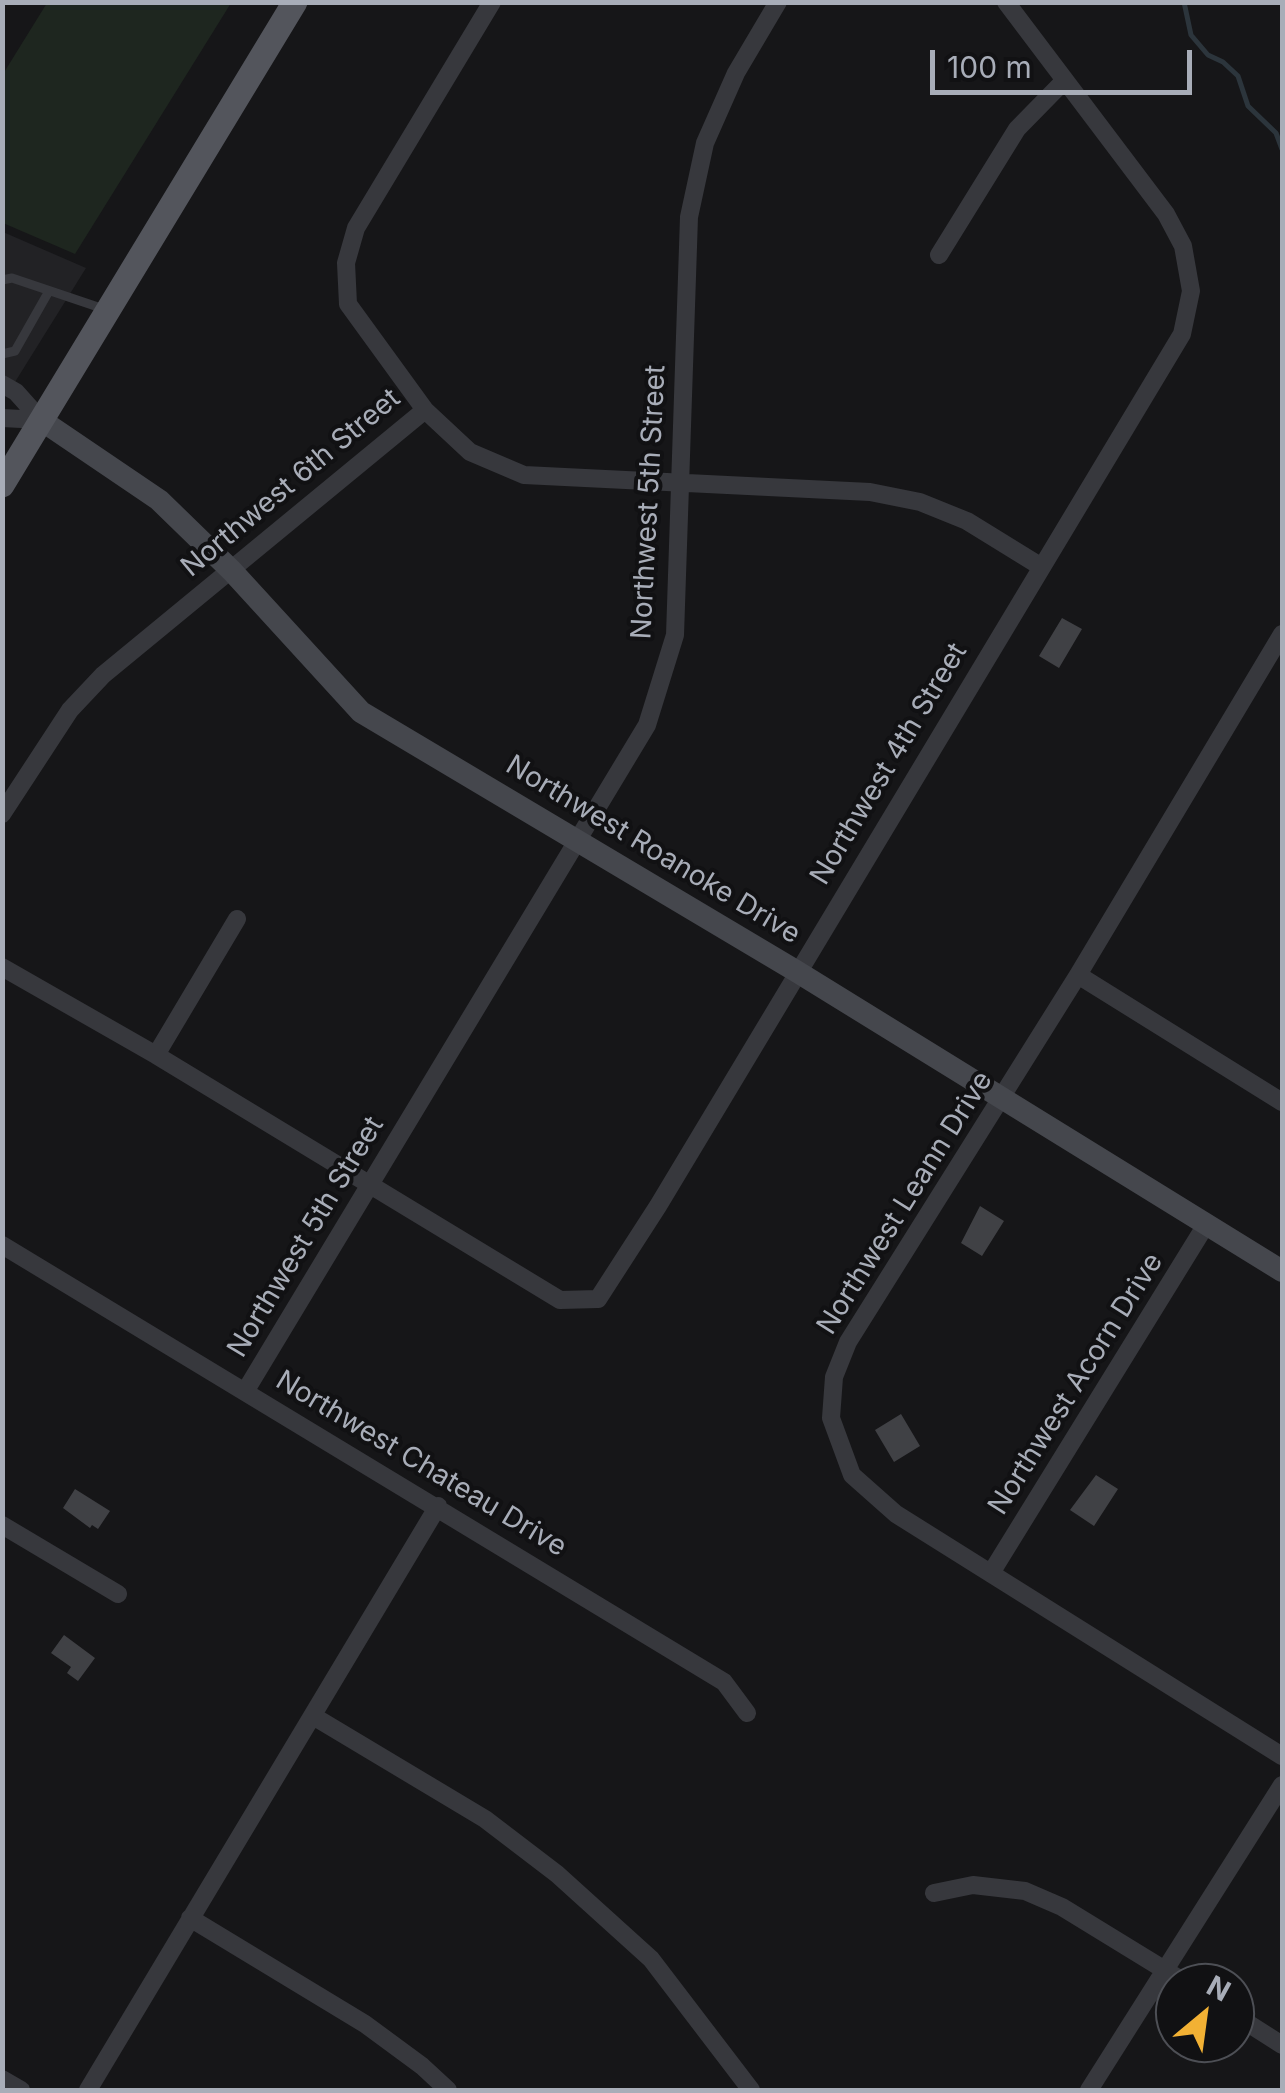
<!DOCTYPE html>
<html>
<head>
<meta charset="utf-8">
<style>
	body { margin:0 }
	#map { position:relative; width:1285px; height:2093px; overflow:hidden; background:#161618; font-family:Inter,sans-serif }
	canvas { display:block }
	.frame { position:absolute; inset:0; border:5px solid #a8adb8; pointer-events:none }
	.north { position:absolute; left:1155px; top:1963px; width:100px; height:100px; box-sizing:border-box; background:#111113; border:2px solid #4d4f55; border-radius:50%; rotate:29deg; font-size:28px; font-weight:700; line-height:40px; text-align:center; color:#a8adb8 }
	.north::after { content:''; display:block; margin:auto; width:35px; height:45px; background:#f2b134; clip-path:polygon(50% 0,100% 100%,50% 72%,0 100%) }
	.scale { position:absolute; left:930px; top:50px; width:262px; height:45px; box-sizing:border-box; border:5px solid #a8adb8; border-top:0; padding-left:12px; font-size:30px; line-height:35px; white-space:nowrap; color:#a8adb8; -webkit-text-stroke:8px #111113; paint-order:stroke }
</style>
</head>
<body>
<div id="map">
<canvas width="1285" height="2093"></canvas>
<div class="frame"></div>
<div class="north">N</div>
<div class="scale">100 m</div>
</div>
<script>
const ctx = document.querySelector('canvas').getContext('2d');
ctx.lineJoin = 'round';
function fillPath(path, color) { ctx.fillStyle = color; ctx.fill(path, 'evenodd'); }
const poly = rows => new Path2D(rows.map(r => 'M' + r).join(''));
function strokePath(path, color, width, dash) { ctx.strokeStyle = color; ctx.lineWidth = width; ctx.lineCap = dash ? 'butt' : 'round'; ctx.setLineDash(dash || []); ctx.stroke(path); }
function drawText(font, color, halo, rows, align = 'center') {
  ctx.font = font + ' Inter,sans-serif'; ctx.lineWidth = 8; ctx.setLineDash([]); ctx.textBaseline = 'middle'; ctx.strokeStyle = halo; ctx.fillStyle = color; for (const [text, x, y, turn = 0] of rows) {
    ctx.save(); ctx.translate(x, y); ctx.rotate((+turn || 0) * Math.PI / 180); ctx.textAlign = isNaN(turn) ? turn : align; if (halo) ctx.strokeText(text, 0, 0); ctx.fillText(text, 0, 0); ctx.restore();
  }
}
fillPath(poly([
	[3,232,86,268,15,382,3,376]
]), '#222225');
fillPath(poly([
	[47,3,231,3,75,254,3,223,3,74]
]), '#1e261f');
strokePath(poly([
	[1184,2,1191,35,1208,55,1223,62,1238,76,1248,106,1276,133,1282,149]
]), '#2c353c', 5);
fillPath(poly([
	[1062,618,1082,629,1059,668,1039,656],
	[980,1206,1004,1221,982,1256,961,1243],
	[901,1414,920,1446,894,1462,875,1430],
	[1096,1475,1118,1489,1094,1526,1070,1510],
	[75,1489,110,1511,98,1529,92,1525,90,1528,63,1508],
	[64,1635,95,1658,78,1681,67,1673,71,1667,51,1653]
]), '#404145');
strokePath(poly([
	[2,280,12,278,104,309],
	[2,354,15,351,49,291]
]), '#37383d', 9);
strokePath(poly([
	[492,2,356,228,346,263,348,304,425,410,470,452,524,475,870,492,920,502,967,521,1040,566],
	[939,255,1017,129,1065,80],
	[2,384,16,392,41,420],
	[2,418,41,420],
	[1282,634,1078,975,848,1342,834,1377,831,1418,852,1475,896,1514,1282,1756],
	[2,814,70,710,103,675,425,410],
	[2,967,156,1055,560,1300,598,1299,658,1206,1182,334,1191,291,1183,246,1166,214,1006,2],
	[1078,975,1282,1102],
	[156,1055,237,919],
	[2,1245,724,1682,747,1713],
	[246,1390,647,725,675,635,689,217,705,143,736,73,778,2],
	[2,1525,118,1594],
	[991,1573,1207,1223],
	[313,1716,485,1819,557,1874,651,1959,751,2090],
	[934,1893,973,1885,1025,1891,1062,1907,1186,1983],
	[190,1918,365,2024,422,2066,448,2090],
	[1235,2015,1282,2045],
	[2,2079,21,2090],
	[88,2090,438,1506],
	[1089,2090,1282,1785]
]), '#37383d', 18);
strokePath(poly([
	[41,420,159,500,232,571,361,712,796,971,1282,1271]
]), '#45474d', 22);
strokePath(poly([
	[2,485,295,2]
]), '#53555c', 25);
drawText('28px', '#a8adb8', '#111113', [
	["Northwest 6th Street",291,483,-40],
	["Northwest 5th Street",649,502,-87],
	["Northwest 4th Street",889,764,-59],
	["Northwest Roanoke Drive",653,850,31],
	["Northwest Leann Drive",905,1203,-58],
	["Northwest 5th Street",306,1237,-59],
	["Northwest Acorn Drive",1076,1384,-58],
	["Northwest Chateau Drive",421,1464,31]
]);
</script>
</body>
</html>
